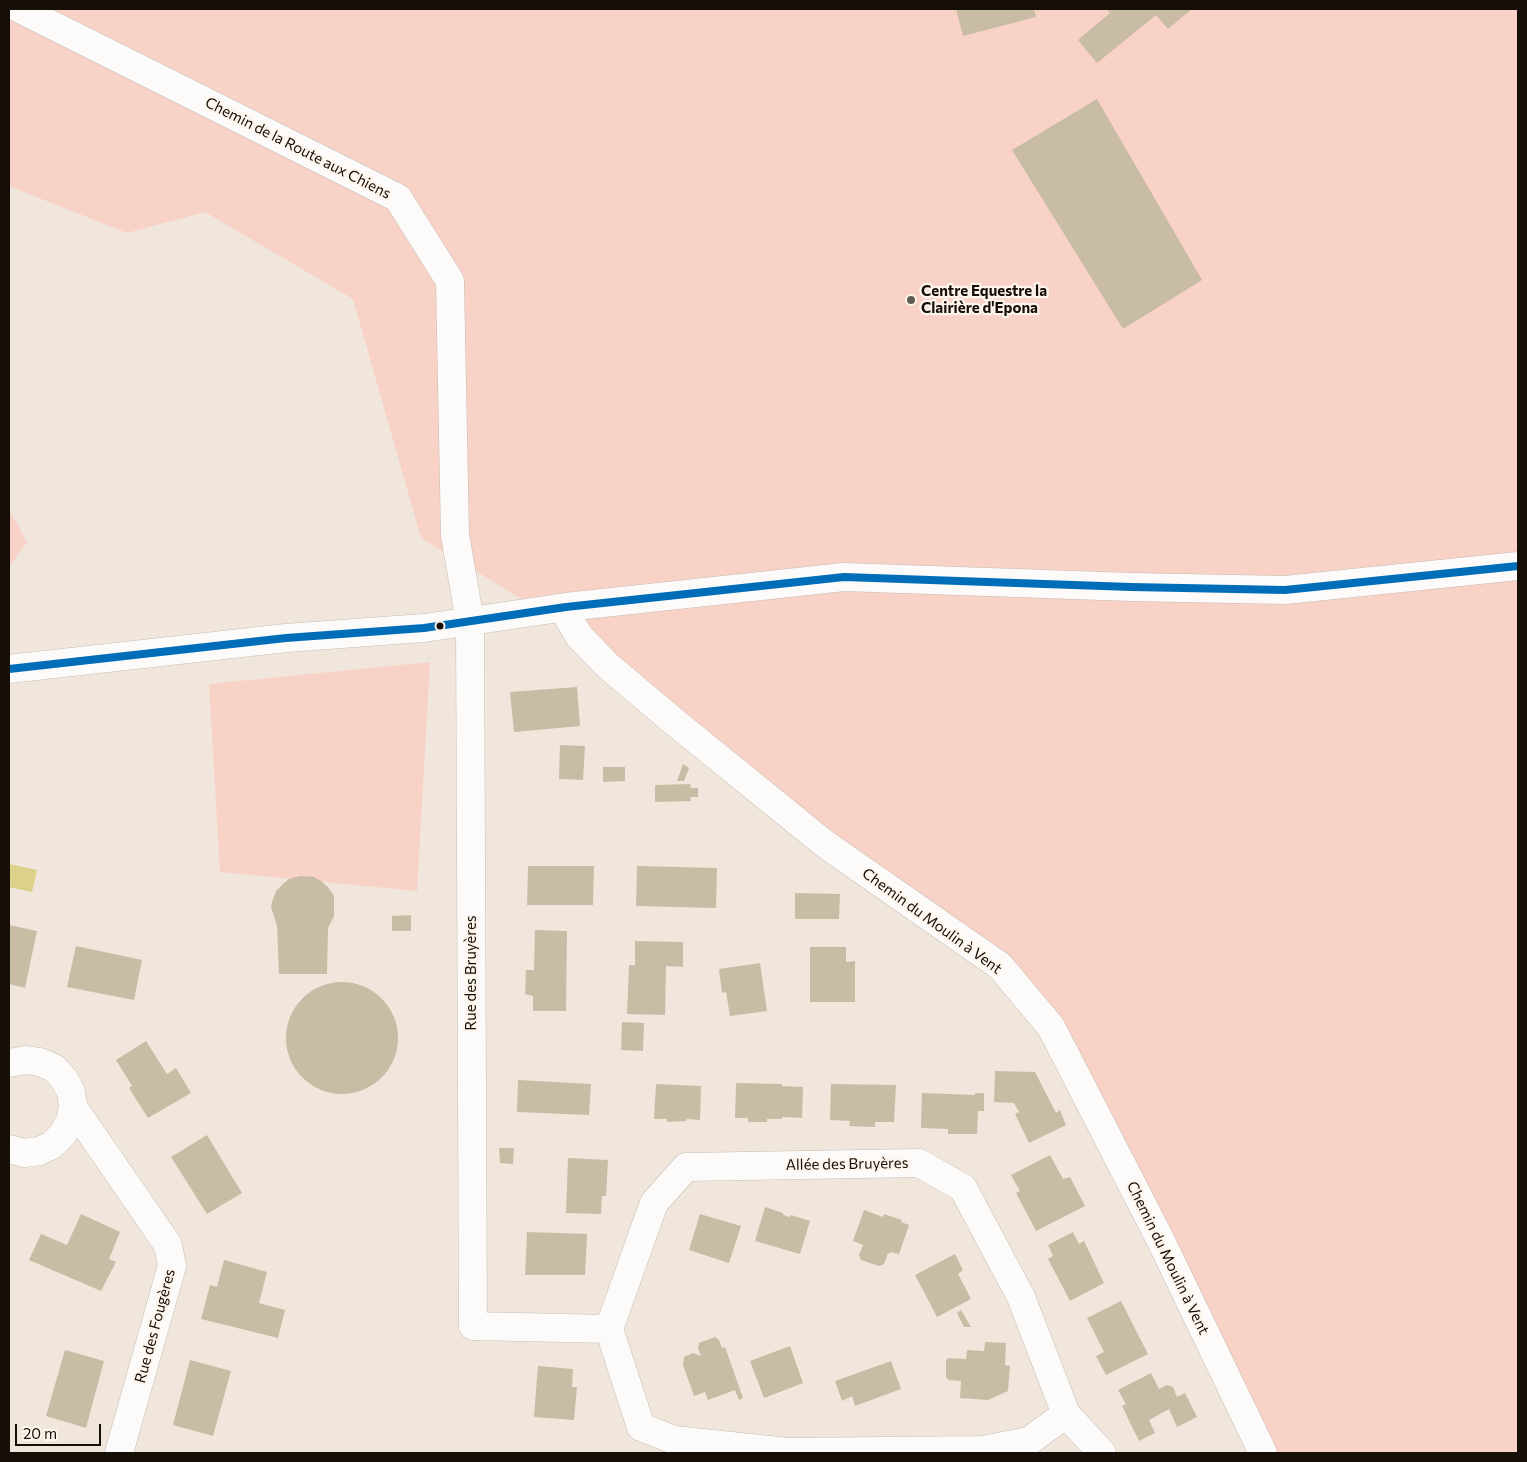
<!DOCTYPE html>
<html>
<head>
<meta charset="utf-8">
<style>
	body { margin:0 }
	#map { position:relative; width:1527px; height:1462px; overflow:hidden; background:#f1e6db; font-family:Commissioner,sans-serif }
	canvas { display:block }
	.frame { position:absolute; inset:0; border:10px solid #160f08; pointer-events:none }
	.scale { position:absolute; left:15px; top:1424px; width:86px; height:22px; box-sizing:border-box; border:2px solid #160f08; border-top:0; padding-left:6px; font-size:15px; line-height:18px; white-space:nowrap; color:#160f08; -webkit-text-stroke:4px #fef5ed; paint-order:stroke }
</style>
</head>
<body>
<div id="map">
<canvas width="1527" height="1462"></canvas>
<div class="frame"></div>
<div class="scale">20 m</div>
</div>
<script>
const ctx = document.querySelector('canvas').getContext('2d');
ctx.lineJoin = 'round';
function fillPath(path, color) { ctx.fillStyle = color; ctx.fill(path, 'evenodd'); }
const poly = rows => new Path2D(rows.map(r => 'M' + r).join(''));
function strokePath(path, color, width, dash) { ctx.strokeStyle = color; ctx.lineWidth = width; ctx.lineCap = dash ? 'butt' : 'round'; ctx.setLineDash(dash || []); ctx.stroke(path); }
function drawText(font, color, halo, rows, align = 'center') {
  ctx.font = font + ' Commissioner,sans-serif'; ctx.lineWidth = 4.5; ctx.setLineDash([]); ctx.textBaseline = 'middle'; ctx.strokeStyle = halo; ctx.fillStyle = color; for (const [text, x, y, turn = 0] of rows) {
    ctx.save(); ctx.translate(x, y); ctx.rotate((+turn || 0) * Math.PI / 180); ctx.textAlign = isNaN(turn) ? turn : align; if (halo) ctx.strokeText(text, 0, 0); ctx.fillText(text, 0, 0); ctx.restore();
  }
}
fillPath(poly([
	[9,9,1518,9,1518,1453,1276,1453,1026,976,821,829,621,659,421,538,353,299,205,212,127,233,9,186],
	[9,509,27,542,9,567],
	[430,662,417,891,220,872,209,684]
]), '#f8d1c7');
fillPath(poly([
	[9,864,37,870,32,892,9,887]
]), '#dbd188');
fillPath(poly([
	[956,9,1034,9,1036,17,963,36],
	[1107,9,1192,9,1168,29,1156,15,1097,63,1078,40,1110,13],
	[1097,99,1202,280,1123,329,1012,150],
	[577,687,580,726,514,732,510,692],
	[560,745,585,746,583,780,559,779],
	[683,764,689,768,684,781,677,781],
	[603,767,625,767,625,781,603,782],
	[690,784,691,788,698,788,698,797,690,797,691,801,655,802,655,785],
	[528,866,594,866,593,905,527,905],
	[637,866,717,868,716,908,636,906],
	[300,876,314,877,321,881,328,887,334,896,334,916,328,928,327,974,279,974,277,926,271,907,272,902,276,891,284,883,289,879],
	[795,893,840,894,839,919,795,919],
	[411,915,411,931,392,931,392,916],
	[9,925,37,931,25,988,9,984],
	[535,930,567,931,566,1011,533,1011,533,996,525,994,526,970,534,970],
	[635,941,683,942,683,967,666,966,665,1015,627,1014,629,965,635,965],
	[76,946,142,960,134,1000,67,987],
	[810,947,846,947,846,962,855,961,855,1002,810,1002],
	[760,963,767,1011,730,1016,726,992,722,993,719,969],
	'286 1038a56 56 0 1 1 112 0a56 56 0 1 1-112 0Z',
	[622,1022,644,1023,643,1051,621,1050],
	[146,1041,167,1074,176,1068,191,1093,148,1118,129,1088,132,1086,116,1060],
	[995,1071,1035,1072,1056,1113,1060,1110,1066,1125,1029,1143,1015,1114,1019,1112,1014,1103,994,1102],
	[518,1080,591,1084,589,1115,517,1112],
	[736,1083,782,1084,782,1086,803,1087,802,1118,782,1117,782,1119,767,1119,767,1122,748,1122,748,1118,735,1118],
	[656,1084,701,1086,700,1120,687,1119,686,1121,667,1122,667,1119,654,1119],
	[831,1084,896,1085,894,1122,875,1122,875,1127,849,1126,850,1121,830,1120],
	[922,1093,975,1095,975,1093,984,1093,984,1111,978,1111,977,1134,948,1134,948,1129,921,1128],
	[207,1135,242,1193,207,1214,171,1157],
	[499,1148,514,1148,513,1164,500,1163],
	[1050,1155,1063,1179,1070,1177,1085,1206,1036,1231,1016,1193,1020,1191,1011,1175],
	[568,1158,608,1160,606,1196,602,1196,601,1214,566,1213],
	[765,1207,783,1213,783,1215,790,1217,791,1215,810,1221,800,1254,755,1241],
	[864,1210,883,1217,884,1214,902,1220,901,1222,909,1225,899,1254,890,1252,890,1254,888,1253,884,1264,879,1266,861,1260,859,1255,863,1245,853,1241],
	[81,1214,120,1232,109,1259,116,1262,101,1291,29,1260,41,1234,67,1245],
	[700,1214,741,1226,729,1263,689,1250],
	[527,1232,587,1234,585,1275,525,1275],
	[1073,1232,1079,1244,1084,1241,1104,1283,1070,1301,1048,1259,1053,1256,1048,1245],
	[955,1254,963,1270,958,1274,971,1299,937,1317,915,1275],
	[224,1260,267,1272,259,1303,285,1310,278,1338,201,1319,210,1285,217,1287],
	[1121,1301,1148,1354,1106,1375,1096,1356,1104,1352,1087,1318],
	[961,1310,971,1327,964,1327,957,1313],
	[715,1337,719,1340,722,1348,725,1347,743,1398,739,1400,735,1390,708,1400,705,1392,694,1396,683,1365,684,1357,693,1353,701,1356,698,1348,699,1343],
	[985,1342,1006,1343,1005,1365,1010,1366,1008,1391,988,1400,960,1398,961,1381,949,1380,946,1377,946,1360,949,1358,966,1359,967,1350,984,1351],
	[790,1346,803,1383,764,1398,750,1361],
	[65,1350,104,1361,86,1428,46,1416],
	[190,1360,231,1371,213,1436,173,1425],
	[891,1361,901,1389,855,1406,852,1396,842,1401,835,1381],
	[538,1366,573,1369,572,1387,577,1387,574,1420,534,1417],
	[1151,1373,1159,1389,1167,1385,1173,1387,1177,1397,1185,1393,1197,1417,1177,1427,1169,1409,1149,1420,1155,1433,1139,1441,1122,1406,1126,1404,1118,1390]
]), '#c9bca5');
const minor = poly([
	[20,9,398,198,450,281,455,535,470,621,473,1326,609,1329,654,1203,686,1167,919,1163,963,1188,1021,1297,1066,1414,1029,1441,983,1450,788,1452,674,1440,641,1427,609,1329],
	[566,607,568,617,579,636,608,666,677,724,825,844,1000,966,1051,1027,1160,1239,1263,1453],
	[9,669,286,638,424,628,566,607,844,577,1131,587,1285,590,1518,566],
	[9,1063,26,1060,40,1062,54,1068,64,1079,71,1092,73,1107,70,1121,63,1134,52,1145,39,1151,24,1153,9,1149],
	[73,1107,168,1245,172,1266,119,1453],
	[1066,1414,1102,1453]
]);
strokePath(minor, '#c6bdb4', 29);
strokePath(minor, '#fdfbfa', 28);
strokePath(poly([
	[9,669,286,638,424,628,566,607,844,577,1131,587,1285,590,1518,566]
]), '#006db8', 8);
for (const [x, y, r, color] of [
	[911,300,5,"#635a52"],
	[440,626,4.5,"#160f08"]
]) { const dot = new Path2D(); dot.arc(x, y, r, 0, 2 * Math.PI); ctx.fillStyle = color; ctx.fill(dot); strokePath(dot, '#fef5ed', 2); }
drawText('15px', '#160f08', '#fef5ed', [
	["Chemin de la Route aux Chiens",298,148,27],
	["Chemin du Moulin à Vent",932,921,36],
	["Rue des Bruyères",471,973,-90],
	["Allée des Bruyères",847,1164,-1],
	["Chemin du Moulin à Vent",1168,1258,64],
	["Rue des Fougères",155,1326,-75]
]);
drawText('bold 15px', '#160f08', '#fef5ed', [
	["Centre Equestre la",921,291],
	["Clairière d'Epona",921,308]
], 'left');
</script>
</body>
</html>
